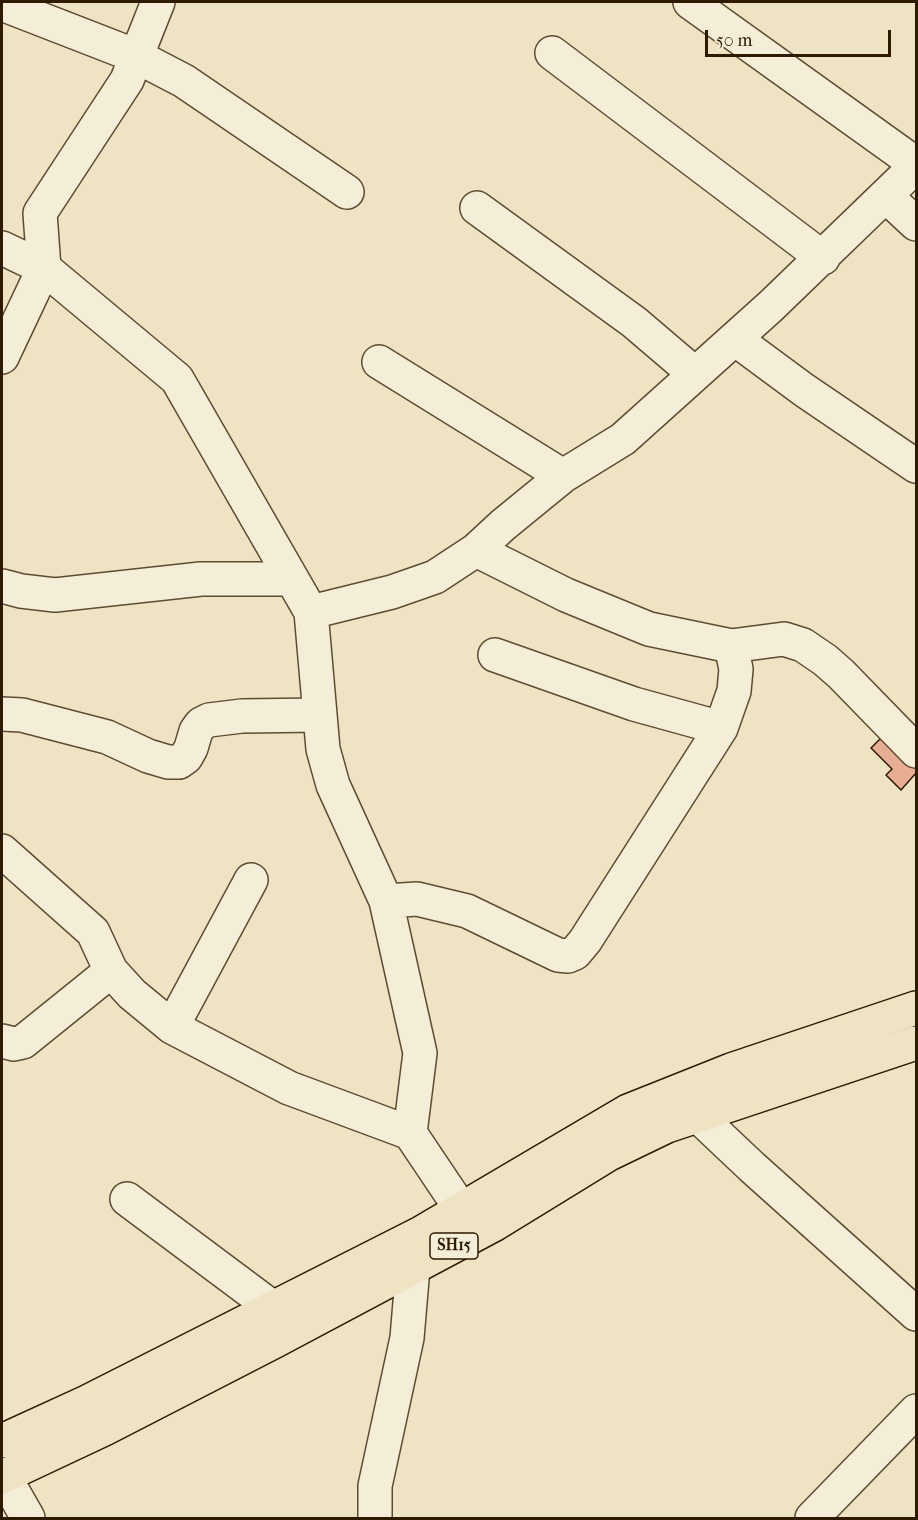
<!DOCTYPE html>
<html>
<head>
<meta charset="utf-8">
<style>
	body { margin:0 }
	#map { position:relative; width:918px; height:1520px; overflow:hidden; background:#eee3c3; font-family:"IM FELL French Canon",serif }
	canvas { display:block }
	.frame { position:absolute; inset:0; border:3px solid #2e1a00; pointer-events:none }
	.scale { position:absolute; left:705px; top:30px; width:186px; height:27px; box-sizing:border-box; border:3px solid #2e1a00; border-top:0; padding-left:8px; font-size:18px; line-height:21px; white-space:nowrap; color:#2e1a00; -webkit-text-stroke:4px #f4edd8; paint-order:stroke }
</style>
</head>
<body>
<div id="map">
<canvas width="918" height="1520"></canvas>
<div class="frame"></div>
<div class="scale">50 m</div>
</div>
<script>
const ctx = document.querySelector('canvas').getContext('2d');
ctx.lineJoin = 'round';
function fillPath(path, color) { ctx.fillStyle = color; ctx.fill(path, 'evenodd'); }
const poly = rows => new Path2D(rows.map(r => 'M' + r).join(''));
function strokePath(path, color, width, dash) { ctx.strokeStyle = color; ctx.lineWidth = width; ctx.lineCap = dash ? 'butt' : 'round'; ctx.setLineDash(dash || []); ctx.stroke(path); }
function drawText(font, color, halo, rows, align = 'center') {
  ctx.font = font + ' "IM FELL French Canon",serif'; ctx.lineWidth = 5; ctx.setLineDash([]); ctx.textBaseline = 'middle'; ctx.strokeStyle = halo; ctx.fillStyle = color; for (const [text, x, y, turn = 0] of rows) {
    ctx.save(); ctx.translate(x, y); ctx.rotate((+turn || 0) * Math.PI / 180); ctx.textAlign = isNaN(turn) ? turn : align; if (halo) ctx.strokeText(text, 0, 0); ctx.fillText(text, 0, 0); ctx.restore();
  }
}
const building = poly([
	[886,733,916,763,916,773,901,790,886,775,892,769,871,748,886,733]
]);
fillPath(building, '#e7ae94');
strokePath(building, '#2e1a00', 1.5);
const minor = poly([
	[158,2,127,80,40,213,44,268,177,379,311,612,323,749,333,785,386,901,420,1053,410,1133,461,1209],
	[690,2,916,164],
	[2,4,136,56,184,81,347,192],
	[552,53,823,258],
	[886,196,916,224],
	[477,208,634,322,695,374],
	[2,248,44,268,2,357],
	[735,339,804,390,916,466],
	[379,362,563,476],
	[476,550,566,595,649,629,731,646,784,639,803,645,825,660,841,674,916,751],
	[2,586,21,591,55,595,201,579,292,579],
	[311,612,392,592,435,577,476,550,503,525,563,476,623,439,771,306,916,166],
	[495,655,634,704,721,728],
	[2,714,22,715,107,737,148,756,168,762,179,762,186,757,191,748,196,731,201,724,209,720,242,716,320,715],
	[2,851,93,932,111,971,132,994,172,1027,289,1088,410,1133],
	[386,901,417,899,467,911,558,955,568,956,575,953,585,941,721,728,734,691,736,669,731,646],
	[172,1027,251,880],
	[2,1041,14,1044,23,1042,111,971],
	[698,1116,752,1167,916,1314],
	[127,1199,273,1308],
	[4,1476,28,1518],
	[375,1518,375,1486,407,1338,413,1267],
	[812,1518,916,1411]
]);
const major = poly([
	[2,1441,87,1402,421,1233,628,1111,731,1070,916,1008],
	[2,1477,104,1429,275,1341,495,1224,609,1154,667,1126,916,1043]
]);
strokePath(minor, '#5e4c31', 36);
strokePath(major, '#2e1a00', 36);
strokePath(minor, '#f4edd8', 33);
strokePath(major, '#eee3c3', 33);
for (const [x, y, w] of [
	[454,1246,48]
]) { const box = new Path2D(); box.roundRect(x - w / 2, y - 13, w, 26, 4.5); ctx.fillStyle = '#f4edd8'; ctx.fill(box); strokePath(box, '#2e1a00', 1.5); }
drawText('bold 16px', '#2e1a00', null, [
	["SH15",454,1246]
]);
</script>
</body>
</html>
